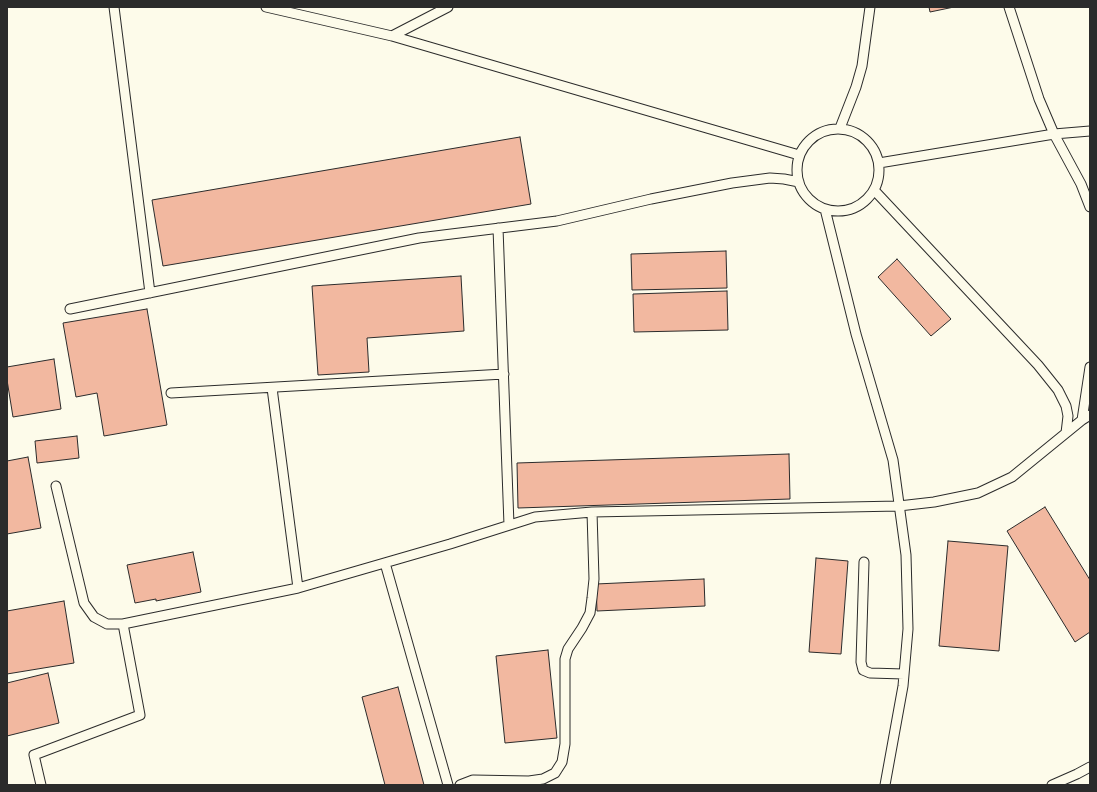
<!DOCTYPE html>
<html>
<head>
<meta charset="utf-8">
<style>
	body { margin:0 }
	#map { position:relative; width:1097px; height:792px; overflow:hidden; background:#fdfbea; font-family:"Noto Serif",serif }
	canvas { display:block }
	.frame { position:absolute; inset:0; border:8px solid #2b2b2b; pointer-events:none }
</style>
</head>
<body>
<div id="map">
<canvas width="1097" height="792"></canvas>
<div class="frame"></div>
</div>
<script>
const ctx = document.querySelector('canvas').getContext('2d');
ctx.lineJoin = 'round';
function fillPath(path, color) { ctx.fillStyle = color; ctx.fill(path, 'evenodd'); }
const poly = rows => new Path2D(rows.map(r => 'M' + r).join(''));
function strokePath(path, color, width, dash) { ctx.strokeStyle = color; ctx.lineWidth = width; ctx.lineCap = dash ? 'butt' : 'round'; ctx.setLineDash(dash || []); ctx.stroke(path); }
const building = poly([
	[929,7,954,7,930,12,929,7],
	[520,137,531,204,163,266,152,200,520,137],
	[726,251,727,288,632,290,631,254,726,251],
	[897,259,951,319,931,336,878,277,897,259],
	[461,276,464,331,367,338,369,372,318,375,312,286,461,276],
	[727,291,728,330,634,332,633,294,727,291],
	[147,309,167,425,104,436,97,393,76,397,63,323,147,309],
	[54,359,61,409,13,417,7,380,7,367,54,359],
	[77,436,79,458,37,463,35,441,77,436],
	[789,454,790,499,518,508,517,463,789,454],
	[28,457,41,528,7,534,7,461,28,457],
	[1045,507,1090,580,1090,632,1075,642,1007,531,1045,507],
	[948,541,1008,546,999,651,939,646,948,541],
	[193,552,201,592,156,601,156,599,135,603,127,565,193,552],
	[816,558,848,561,841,654,809,652,816,558],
	[704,579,705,606,597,611,596,584,704,579],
	[64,601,74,663,7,674,7,611,64,601],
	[548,650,557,738,505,743,496,656,548,650],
	[48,673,59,723,7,736,7,683,48,673],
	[398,687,424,785,385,785,362,697,398,687]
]);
fillPath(building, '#f2b8a0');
strokePath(building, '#2b2b2b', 1);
const service = poly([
	[114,7,150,293],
	[266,7,392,36,799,155],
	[1009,7,1039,99,1054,134,1081,184,1090,207],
	[392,36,448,7],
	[840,128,856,87,862,66,870,7],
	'797 170a41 41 0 1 1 82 0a41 41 0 1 1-82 0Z',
	[879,163,1054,134,1090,131],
	[874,190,1038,365,1058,390,1066,406,1068,416,1066,433],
	[825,209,856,334,893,460,906,555,908,629,903,686,885,785],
	[498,228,509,525],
	[70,309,419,238,557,221,651,199,732,183,770,178,784,179,799,182],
	[272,388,298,588],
	[171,393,504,374],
	[1082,420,1090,367],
	[56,486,84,603,94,617,107,624,123,624,298,588,450,544,535,517,592,512,899,506,934,502,978,493,1012,477,1082,420,1090,415],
	[864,562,861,662,863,670,870,673,904,674],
	[385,563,448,785],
	[41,785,34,755,140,715,123,624],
	[460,785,473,780,529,781,543,779,555,773,562,762,565,744,565,659,568,649,582,628,590,613,592,598,594,579,592,512],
	[1052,785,1077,774,1090,767]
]);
strokePath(service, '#2b2b2b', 11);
strokePath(service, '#fdfbea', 9);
</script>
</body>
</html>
